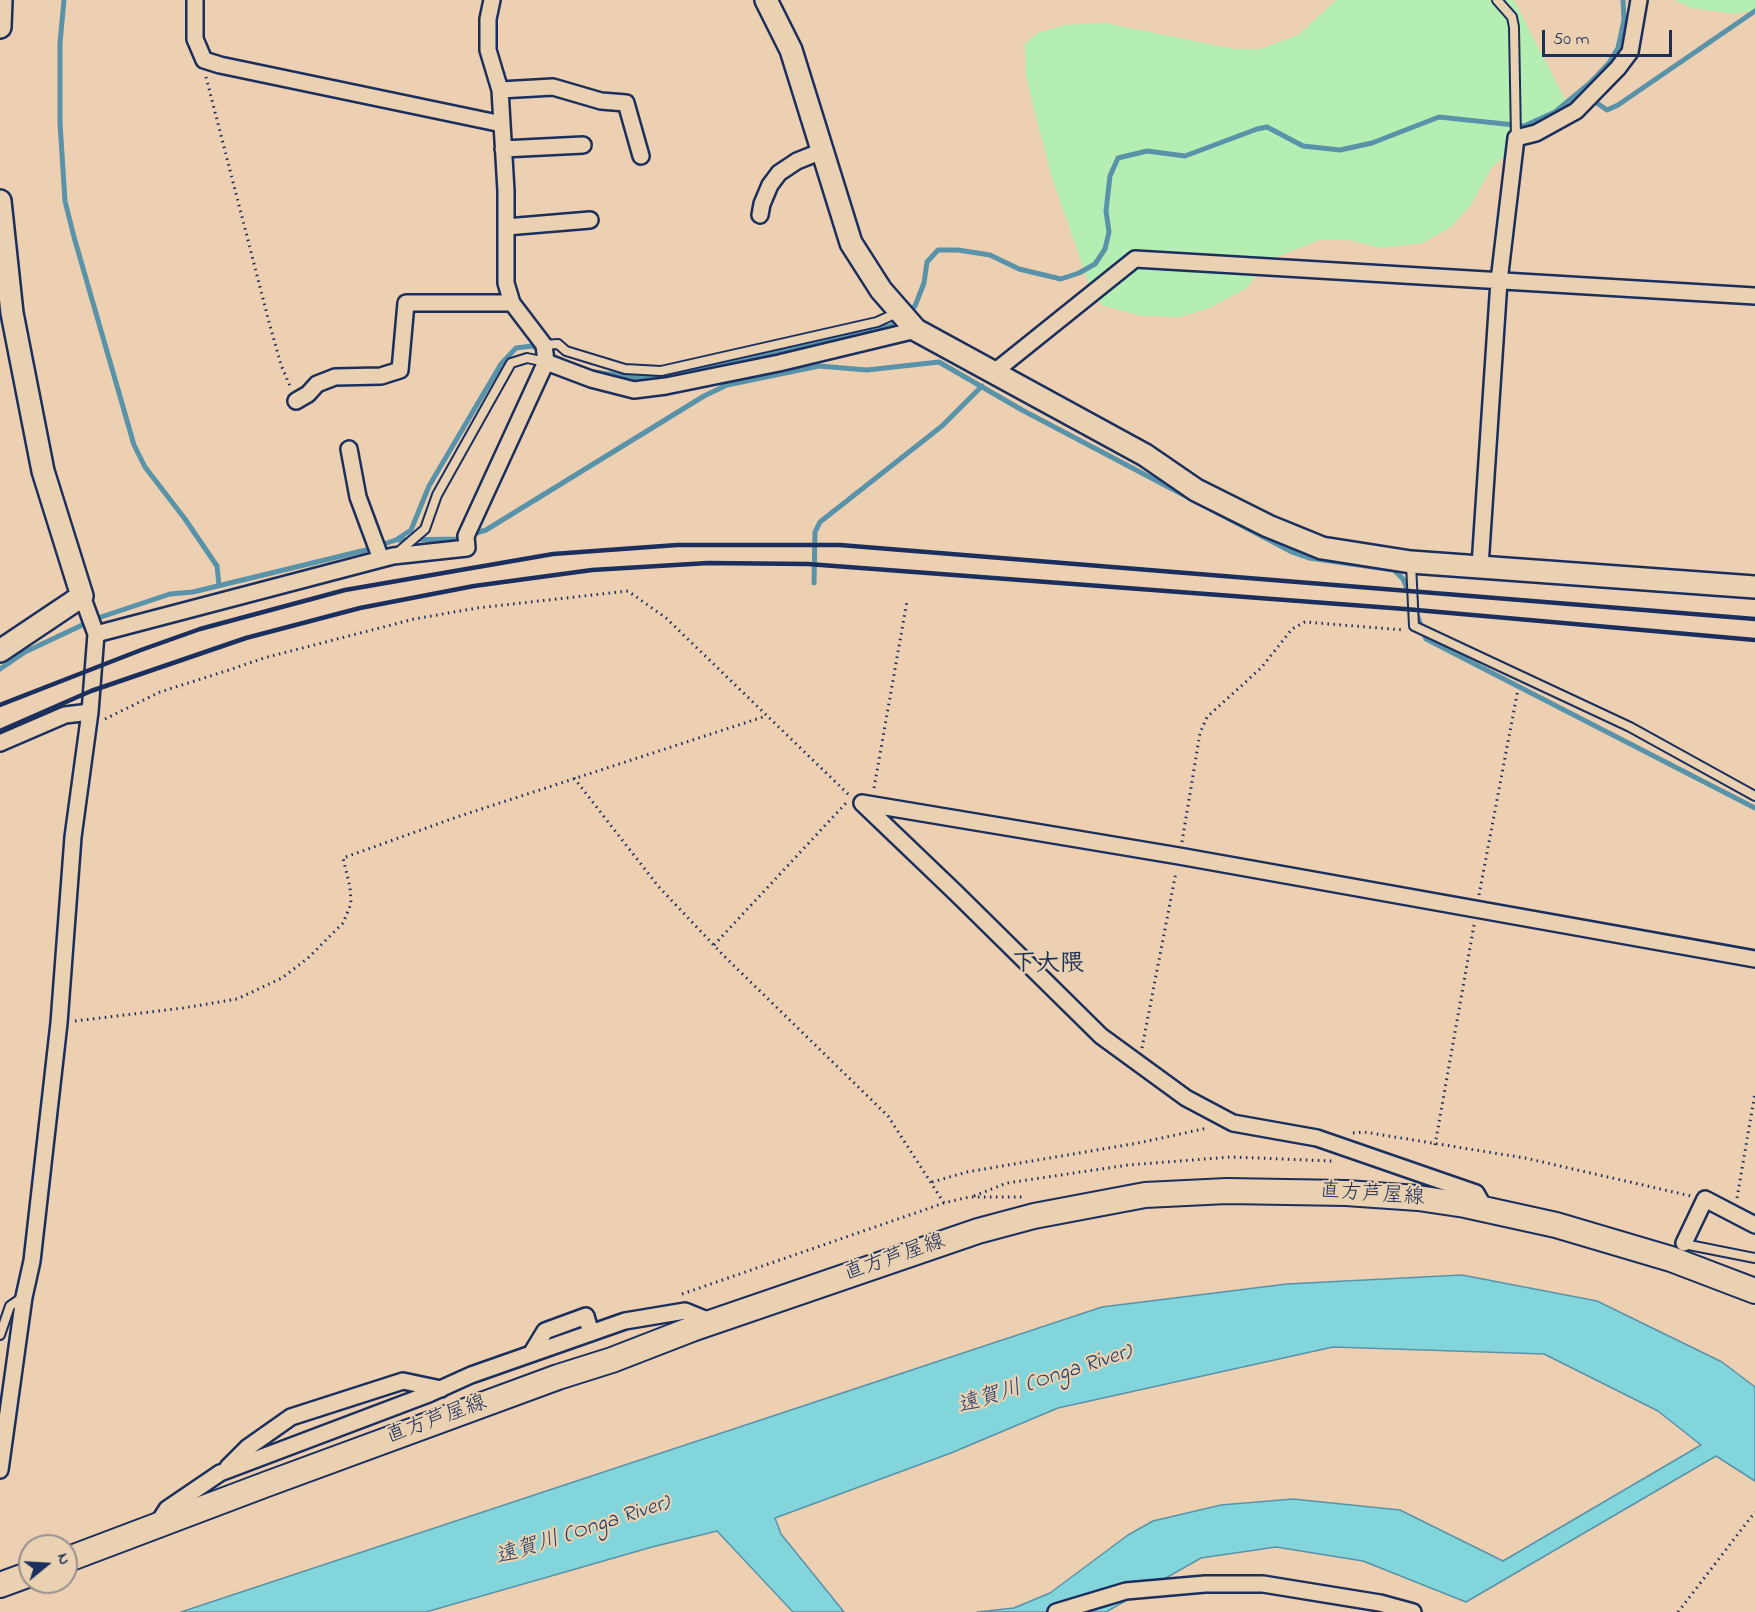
<!DOCTYPE html>
<html>
<head>
<meta charset="utf-8">
<style>
	body { margin:0 }
	#map { position:relative; width:1755px; height:1612px; overflow:hidden; background:#edcfb1; font-family:"Indie Flower",sans-serif }
	canvas { display:block }
	.north { position:absolute; left:18px; top:1534px; width:60px; height:60px; box-sizing:border-box; background:#e9d1b1; border:2px solid #979090; border-radius:50%; rotate:72deg; font-size:16px; font-weight:700; line-height:24px; text-align:center; color:#1b2f5e }
	.north::after { content:''; display:block; margin:auto; width:21px; height:27px; background:#1b2f5e; clip-path:polygon(50% 0,100% 100%,50% 72%,0 100%) }
	.scale { position:absolute; left:1542px; top:30px; width:130px; height:27px; box-sizing:border-box; border:3px solid #1b2f5e; border-top:0; padding-left:8px; font-size:18px; line-height:21px; white-space:nowrap; color:#1b2f5e; -webkit-text-stroke:4px #e9d1b1; paint-order:stroke }
</style>
</head>
<body>
<div id="map">
<canvas width="1755" height="1612"></canvas>
<div class="north">N</div>
<div class="scale">50 m</div>
</div>
<script>
const ctx = document.querySelector('canvas').getContext('2d');
ctx.lineJoin = 'round';
function fillPath(path, color) { ctx.fillStyle = color; ctx.fill(path, 'evenodd'); }
const poly = rows => new Path2D(rows.map(r => 'M' + r).join(''));
function strokePath(path, color, width, dash) { ctx.strokeStyle = color; ctx.lineWidth = width; ctx.lineCap = dash ? 'butt' : 'round'; ctx.setLineDash(dash || []); ctx.stroke(path); }
function drawText(font, color, halo, rows, align = 'center') {
  ctx.font = font + ' "Indie Flower","Klee One",sans-serif'; ctx.lineWidth = 4.5; ctx.setLineDash([]); ctx.textBaseline = 'middle'; ctx.strokeStyle = halo; ctx.fillStyle = color; for (const [text, x, y, turn = 0] of rows) {
    ctx.save(); ctx.translate(x, y); ctx.rotate((+turn || 0) * Math.PI / 180); ctx.textAlign = isNaN(turn) ? turn : align; if (halo) ctx.strokeText(text, 0, 0); ctx.fillText(text, 0, 0); ctx.restore();
  }
}
fillPath(poly([
	[1336,0,1514,0,1565,99,1568,118,1558,130,1513,150,1492,167,1470,206,1451,227,1423,243,1381,248,1349,240,1319,240,1265,262,1247,288,1210,308,1180,317,1142,316,1104,306,1094,298,1051,175,1026,77,1025,44,1037,33,1065,25,1105,23,1234,49,1260,49,1298,35],
	[1675,0,1755,0,1755,10,1736,14,1691,8]
]), '#b5eeb2');
const water = poly([
	[1462,1275,1597,1301,1722,1362,1755,1387,1755,1481,1716,1456,1466,1602,1363,1561,1276,1547,1201,1558,1106,1612,977,1612,1014,1608,1050,1593,1128,1535,1153,1521,1221,1505,1293,1499,1400,1510,1503,1561,1701,1445,1658,1411,1544,1354,1333,1347,1058,1408,951,1453,775,1518,781,1534,844,1612,793,1612,717,1531,652,1547,426,1612,181,1612,1102,1307,1287,1284,1462,1275]
]);
fillPath(water, '#83d5dc');
strokePath(water, '#5993aa', 1.5);
strokePath(poly([
	[64,0,60,43,60,123,65,201,74,237,134,445,145,467,185,519,217,566,219,585],
	[1593,96,1594,101,1607,110,1618,105,1755,11],
	[908,312,915,306,924,283,927,262,938,250,958,250,990,255,1019,269,1061,279,1079,273,1095,264,1105,249,1109,232,1106,211,1110,176,1118,158,1147,151,1185,156,1257,129,1267,127,1303,146,1340,150,1372,143,1439,117,1524,126,1555,112,1590,83,1609,63,1618,48,1624,20,1623,0],
	[586,371,640,378,667,377,891,326,901,318],
	[398,540,457,539,486,530,704,396,727,385,819,366,867,370,939,362,1022,410,1292,552,1309,558,1394,570,1403,579,1411,598],
	[814,583,815,532,820,522,942,426,982,386],
	[1415,610,1426,639,1755,808],
	[0,669,25,652,95,619,170,594,193,592,366,550,396,540,411,530,429,486,501,364,516,348,532,346,564,361]
]), '#5993aa', 5);
const lane = poly([
	[1497,0,1512,17,1514,27,1516,138],
	[544,345,558,344,566,351,625,369,661,371,877,322,899,312],
	[396,554,425,529,437,495,511,363,527,358,546,362],
	[1411,564,1414,626,1630,727,1755,796],
	[1684,1244,1755,1258],
	[0,1335,10,1306,23,1297]
]);
const street = poly([
	[195,0,195,39,204,60,220,65,502,124],
	[492,0,488,19,488,50,500,90,506,191,506,283,512,303,544,345,546,362,591,379,634,390,666,386,779,363,916,330],
	[500,90,553,87,601,101,626,103,641,156],
	[503,149,583,145],
	[760,215,762,204,770,185,779,173,797,161,822,151],
	[506,227,590,220],
	[993,373,1135,259,1755,296],
	[296,401,308,394,317,384,335,377,381,376,400,370,406,303,512,303],
	[349,449,358,497,381,559],
	[1480,566,1499,281,1516,138,1536,133,1576,111,1618,68,1630,52,1639,0],
	[96,634,393,556,467,548,466,536,546,362],
	[0,743,65,715,90,712],
	[862,803,1179,856,1755,959],
	[862,803,956,893,1101,1036,1186,1098,1233,1123,1317,1138,1476,1193,1485,1209],
	[1684,1243,1705,1199,1755,1225],
	[531,1354,545,1331,586,1316,591,1333],
	[228,1467,247,1448,291,1417,403,1381,441,1389],
	[0,1470,24,1297,32,1261,59,1023,73,837,90,712,96,634,82,596],
	[156,1526,167,1509,220,1473,429,1394,471,1375,625,1321,685,1311,712,1322],
	[1056,1612,1126,1591,1205,1584,1263,1584,1380,1603,1413,1612]
]);
const secondary = poly([
	[766,0,791,50,851,243,881,290,916,330,1145,455,1196,490,1268,526,1322,548,1411,562,1755,587],
	[0,27,1,0],
	[0,201,12,313,43,471,82,596,0,651]
]);
const primary = poly([
	[66,1560,267,1484,558,1377,612,1360,692,1329,978,1231,1034,1216,1145,1195,1227,1191,1346,1193,1418,1198,1465,1205,1556,1225,1671,1259,1755,1291],
	[0,1585,30,1574]
]);
strokePath(lane, '#1b2f5e', 12);
strokePath(street, '#1b2f5e', 20);
strokePath(secondary, '#1b2f5e', 26);
strokePath(primary, '#1b2f5e', 28);
strokePath(poly([
	[206,77,269,322,281,365,290,386],
	[105,719,160,692,226,671,264,658,414,619,477,608,628,591,666,618,849,795],
	[574,778,658,886,724,956,888,1116,944,1203],
	[874,788,907,601],
	[1182,842,1200,733,1207,717,1261,668,1292,629,1305,622,1404,630],
	[1479,895,1518,689],
	[714,945,846,803],
	[75,1021,183,1008,237,999,282,978,308,958,343,923,351,904,350,887,343,858,457,817,766,716],
	[1142,1048,1176,872],
	[1353,1133,1364,1132,1525,1158,1691,1196],
	[1435,1145,1474,925],
	[932,1182,967,1172,1138,1143,1208,1128],
	[974,1196,1007,1183,1128,1165,1231,1157,1332,1161],
	[1737,1198,1755,1093],
	[682,1294,944,1203,969,1197,1023,1197],
	[1678,1612,1755,1512]
]), '#1b2f5e', 3, [1.5, 4.5]);
strokePath(lane, '#e9d1b1', 8);
strokePath(street, '#e9d1b1', 15);
strokePath(secondary, '#e9d1b1', 21);
strokePath(primary, '#e9d1b1', 24);
strokePath(poly([
	[0,705,141,650,200,629,345,590,553,554,677,545,840,545,1755,619],
	[0,731,91,691,246,638,360,608,474,586,592,570,708,563,808,564,1405,609,1755,640]
]), '#1b2f5e', 4.5);
drawText('21px', '#1b2f5e', '#e9d1b1', [
	["直方芦屋線",1372,1196,4],
	["直方芦屋線",895,1259,-19],
	["直方芦屋線",437,1421,-20]
]);
drawText('italic 22px', '#25406b', '#e9d1b1', [
	["遠賀川 (Onga River)",1045,1381,-18],
	["遠賀川 (Onga River)",583,1532,-18]
]);
drawText('bold 24px', '#1b2f5e', '#e9d1b1', [
	["下大隈",1048,966]
]);
</script>
</body>
</html>
